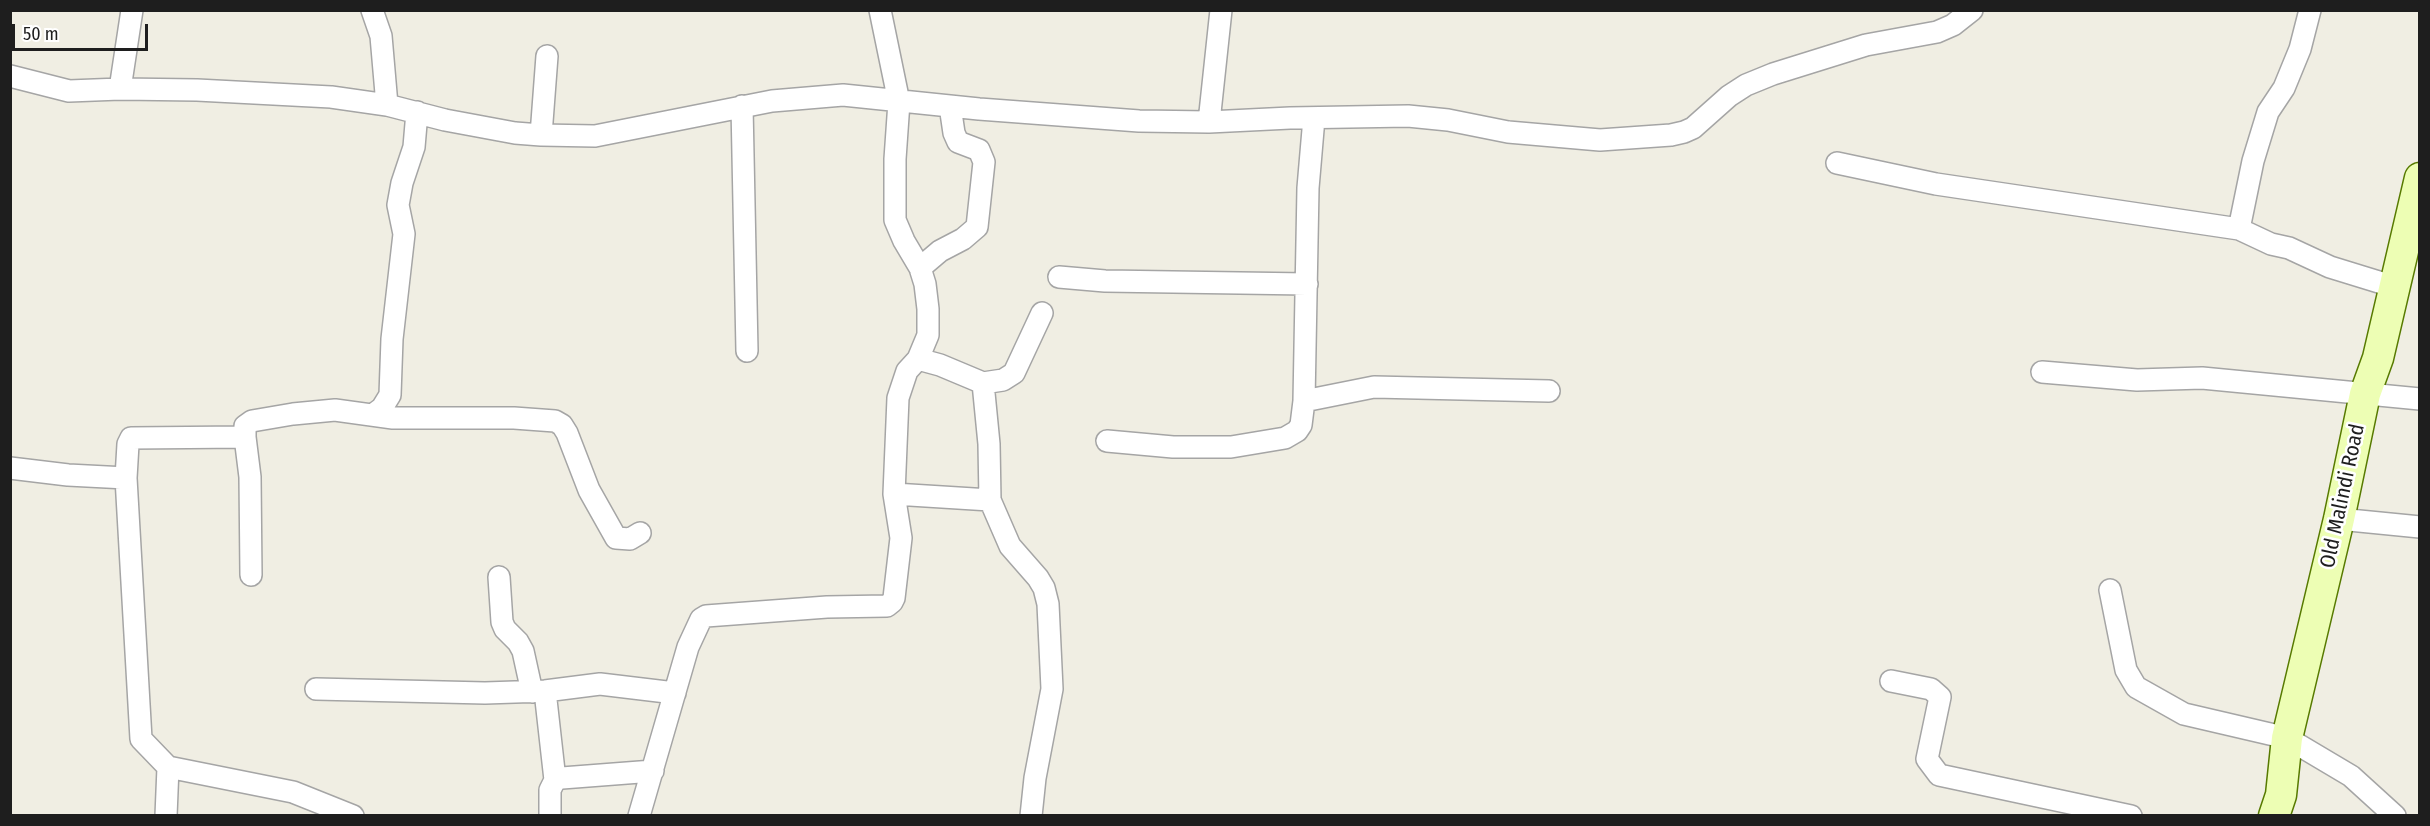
<!DOCTYPE html>
<html>
<head>
<meta charset="utf-8">
<style>
	body { margin:0 }
	#map { position:relative; width:2430px; height:826px; overflow:hidden; background:#f0eee3; font-family:"Fira Sans Condensed",sans-serif }
	canvas { display:block }
	.frame { position:absolute; inset:0; border:12px solid #1e1e1e; pointer-events:none }
	.scale { position:absolute; left:12px; top:24px; width:136px; height:27px; box-sizing:border-box; border:3px solid #1e1e1e; border-top:0; padding-left:8px; font-size:18px; line-height:21px; white-space:nowrap; color:#1e1e1e; -webkit-text-stroke:4px #fff; paint-order:stroke }
</style>
</head>
<body>
<div id="map">
<canvas width="2430" height="826"></canvas>
<div class="frame"></div>
<div class="scale">50 m</div>
</div>
<script>
const ctx = document.querySelector('canvas').getContext('2d');
ctx.lineJoin = 'round';
const poly = rows => new Path2D(rows.map(r => 'M' + r).join(''));
function strokePath(path, color, width, dash) { ctx.strokeStyle = color; ctx.lineWidth = width; ctx.lineCap = dash ? 'butt' : 'round'; ctx.setLineDash(dash || []); ctx.stroke(path); }
function drawText(font, color, halo, rows, align = 'center') {
  ctx.font = font + ' "Fira Sans Condensed",sans-serif'; ctx.lineWidth = 5; ctx.setLineDash([]); ctx.textBaseline = 'middle'; ctx.strokeStyle = halo; ctx.fillStyle = color; for (const [text, x, y, turn = 0] of rows) {
    ctx.save(); ctx.translate(x, y); ctx.rotate((+turn || 0) * Math.PI / 180); ctx.textAlign = isNaN(turn) ? turn : align; if (halo) ctx.strokeText(text, 0, 0); ctx.fillText(text, 0, 0); ctx.restore();
  }
}
const street = poly([
	[372,10,381,36,387,105],
	[2310,10,2300,49,2284,88,2268,112,2253,161,2239,229,2271,244,2289,248,2330,267,2395,287],
	[10,76,69,91,120,89,197,90,331,97,387,105,445,120,515,133,541,135,595,136,772,101,843,95,979,109,1139,121,1209,122,1290,118,1408,116,1448,120,1508,132,1600,140,1671,135,1684,132,1693,128,1729,96,1746,85,1773,74,1866,45,1937,32,1953,25,1972,10],
	[120,89,132,10],
	[742,106,747,351],
	[1209,122,1221,10],
	[541,135,547,56],
	[1837,163,1936,184,2239,229],
	[920,268,940,251,963,239,977,227,984,162,979,150,958,142,954,133,950,106],
	[1059,277,1105,281,1307,284],
	[918,359,940,365,983,383],
	[2042,372,2137,380,2202,378,2420,399],
	[1304,401,1374,387,1549,391],
	[374,414,382,408,390,395,392,339,404,234,398,205,402,183,414,147,417,112],
	[245,437,250,477,251,575],
	[1107,441,1173,447,1231,447,1285,438,1297,431,1301,425,1304,401,1308,188,1314,118],
	[10,468,68,475,126,478],
	[894,494,990,500],
	[2339,519,2420,527],
	[499,577,502,622,505,629,518,642,523,651,532,692],
	[2110,590,2126,670,2136,687,2184,714,2287,738,2351,776,2395,816],
	[1891,681,1931,689,1940,697,1927,759,1939,775,2131,816],
	[316,689,485,693,545,691,600,684,675,693],
	[545,691,555,780],
	[166,816,168,767],
	[353,816,293,792,168,767,141,739,126,478,128,444,131,438,245,437,245,426,252,421,293,414,335,410,393,418,514,418,555,421,562,425,567,433,589,490,616,538,630,539,640,533],
	[550,816,550,790,555,780,562,778,653,771],
	[639,816,688,647,701,619,706,616,827,607,887,606,892,602,894,598,901,538,894,494,898,398,907,371,918,359,928,335,928,309,925,284,920,268,904,241,895,220,895,159,899,102,880,10],
	[1031,816,1035,778,1052,689,1048,604,1044,588,1038,578,1010,546,990,500,989,444,983,383,1003,380,1014,373,1042,313]
]);
const secondary = poly([
	[2274,816,2281,795,2287,738,2339,519,2365,394,2378,358,2420,178]
]);
strokePath(street, '#a5a5a5', 24);
strokePath(secondary, '#577a00', 33);
strokePath(street, '#fff', 21);
strokePath(secondary, '#edfeb4', 30);
drawText('21px', '#1e1e1e', '#fff', [
	["Old Malindi Road",2343,496,-78]
]);
</script>
</body>
</html>
